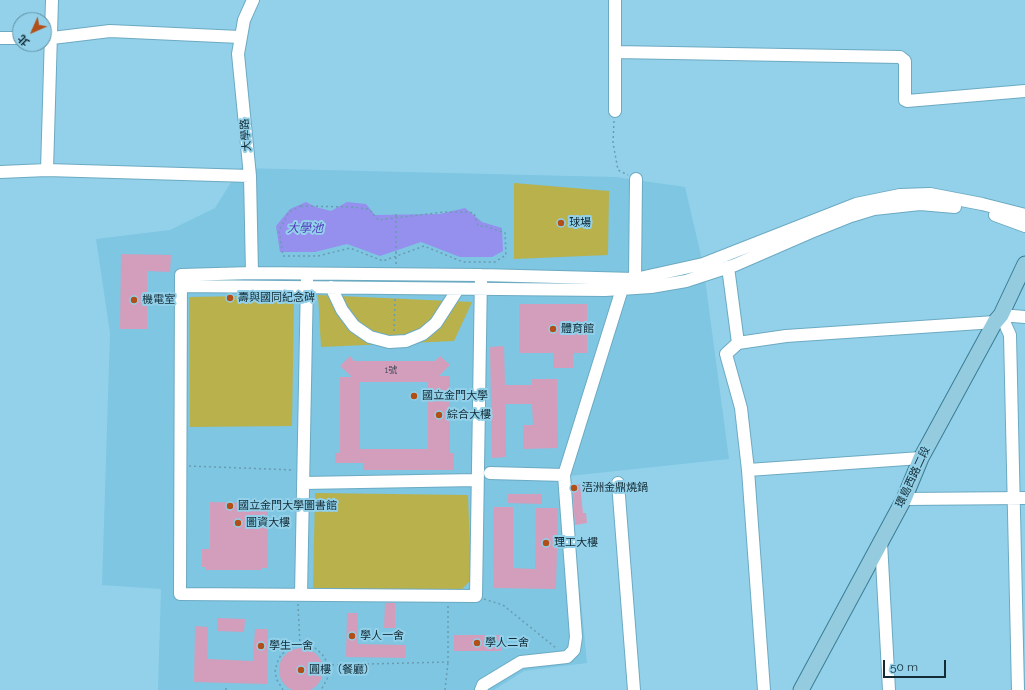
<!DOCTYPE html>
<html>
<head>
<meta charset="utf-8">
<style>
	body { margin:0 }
	#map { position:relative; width:1025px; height:690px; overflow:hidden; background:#93d1ea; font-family:Raleway,"Noto Sans TC",sans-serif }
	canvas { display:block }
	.north { position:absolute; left:12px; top:12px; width:40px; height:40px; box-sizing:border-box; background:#93d1ea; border:1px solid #5f8fa2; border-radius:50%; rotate:225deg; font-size:11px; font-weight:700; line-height:16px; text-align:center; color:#122b35 }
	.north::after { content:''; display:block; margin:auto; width:14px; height:18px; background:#b24f19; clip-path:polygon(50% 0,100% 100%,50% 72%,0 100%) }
	.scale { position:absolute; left:883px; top:660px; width:63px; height:18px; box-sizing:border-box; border:2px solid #122b35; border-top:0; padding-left:5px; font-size:12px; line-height:14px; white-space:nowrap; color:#122b35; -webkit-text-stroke:3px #93d1ea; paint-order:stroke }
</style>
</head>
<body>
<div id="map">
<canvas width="1025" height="690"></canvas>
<div class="north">北</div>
<div class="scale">50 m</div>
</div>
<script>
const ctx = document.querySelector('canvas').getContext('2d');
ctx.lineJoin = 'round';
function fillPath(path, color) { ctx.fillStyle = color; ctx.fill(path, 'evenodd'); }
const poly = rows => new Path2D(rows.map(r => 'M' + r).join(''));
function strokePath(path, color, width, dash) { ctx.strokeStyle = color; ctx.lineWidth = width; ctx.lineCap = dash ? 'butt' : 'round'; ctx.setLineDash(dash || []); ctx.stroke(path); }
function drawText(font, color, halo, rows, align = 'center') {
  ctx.font = font + ' Raleway,"Noto Sans TC",sans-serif'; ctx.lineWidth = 4; ctx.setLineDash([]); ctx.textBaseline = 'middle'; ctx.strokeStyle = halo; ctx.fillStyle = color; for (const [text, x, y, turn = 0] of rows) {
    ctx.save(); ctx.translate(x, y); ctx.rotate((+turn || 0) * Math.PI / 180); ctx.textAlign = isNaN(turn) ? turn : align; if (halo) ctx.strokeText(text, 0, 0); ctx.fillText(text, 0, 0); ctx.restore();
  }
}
fillPath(poly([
	[240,168,615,177,685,187,703,264,729,459,569,476,587,663,524,671,494,690,158,690,161,589,102,585,110,333,96,239,170,230,215,208]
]), '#7ec6e2');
fillPath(poly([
	[514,183,609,191,608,255,514,259],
	[294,295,292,426,190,427,189,297],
	[318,295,472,302,454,341,321,347],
	[315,493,468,495,471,580,462,589,313,589]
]), '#b8b14c');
fillPath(poly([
	[306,202,316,207,331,211,347,202,366,204,375,215,440,214,465,208,482,222,502,228,503,251,492,257,460,257,421,242,380,256,347,244,315,252,280,252,276,226,290,209]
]), '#9590ee');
fillPath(poly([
	[121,254,171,255,170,272,147,271,147,329,120,329],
	[519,304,587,304,587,353,573,353,573,368,553,368,553,353,519,353],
	[504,346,505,385,532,385,532,379,557,379,558,448,523,449,523,425,533,425,532,404,505,404,506,457,492,458,490,347],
	[350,356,354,361,435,361,440,356,450,365,439,376,450,376,450,453,454,453,454,470,363,470,363,463,335,463,335,453,340,453,340,377,352,377,340,366],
	[360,382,428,382,428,449,360,449],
	[580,484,583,513,586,513,587,523,575,525,572,485],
	[508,494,542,494,542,504,508,503],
	[210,502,267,503,268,568,262,568,262,570,206,570,206,567,202,567,202,549,210,549],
	[494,507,513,507,513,568,535,569,536,508,558,508,556,589,493,588],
	[385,603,395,603,395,628,384,628],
	[347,613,358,613,358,644,406,645,406,658,346,657],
	[217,618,245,619,244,632,217,631],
	[195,626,208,627,207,659,253,661,255,629,268,629,267,684,194,682],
	[454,635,501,635,501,651,454,651],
	'279 670a22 22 0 1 1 44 0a22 22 0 1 1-44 0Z'
]), '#d29ebb');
const minor = poly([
	[0,38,20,38],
	[44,39,110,31,240,37],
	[615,52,900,57,905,61,905,100,907,101,1025,91],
	[615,111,615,0],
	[47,170,52,0],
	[0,172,47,170,250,176],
	[995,215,1025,226],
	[728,267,738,343,726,354,741,408,748,470],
	[252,273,250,176,238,54,244,20,253,0],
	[481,275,476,596,180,594,181,275,252,273,481,275,635,279,703,264,856,204,900,195,930,194,982,204,1025,215],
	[635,279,636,179],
	[181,286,605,290,651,287,686,281,735,265,811,232,851,216,874,209,920,204,955,207],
	[331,287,342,310,354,326,370,337,389,342,406,341,423,334,436,323,458,289],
	[738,343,786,336,995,322],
	[490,473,564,475,622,289],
	[303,483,477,480],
	[618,483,634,690],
	[904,499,1025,498],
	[881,542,889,690],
	[301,595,307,279],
	[481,690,483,685,521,662,567,657,574,650,576,637,564,475],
	[764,690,748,470,921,458],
	[1018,690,1010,335,1001,315,1025,317]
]);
const major = poly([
	[801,690,904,499,921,458,995,322,1001,315,1025,264]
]);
strokePath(minor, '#6caac2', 14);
strokePath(major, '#397d96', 17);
strokePath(poly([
	[614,121,613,143,618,170,628,175],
	[301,206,350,207,369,209,378,220,444,212,468,212,474,213,478,226,485,226,505,233,506,255,495,262,463,262,424,246,383,261,350,248,318,256,283,256,279,231,289,212,301,206],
	[396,216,396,211],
	[396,264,396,253],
	[394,331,395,297],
	[189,466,294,470],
	[484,599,503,605,556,648],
	[298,604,300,646],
	[327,665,448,662,448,605],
	[226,690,226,685],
	[283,690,277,680,275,672,277,663,281,655,288,649,297,646,306,645,315,648,322,654,327,662,329,671,327,679,321,690],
	[445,690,448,662]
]), '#6a9cb0', 1.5, [2, 3]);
strokePath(minor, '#fff', 12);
strokePath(major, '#95cbdf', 15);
strokePath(poly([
	[396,253,396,216]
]), '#6a9cb0', 1.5, [2, 3]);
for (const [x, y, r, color] of [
	[561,223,4,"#b24f19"],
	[230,298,4,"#b24f19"],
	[134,300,4,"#b24f19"],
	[553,329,4,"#b24f19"],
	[414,396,4,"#b24f19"],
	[439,415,4,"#b24f19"],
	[574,488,4,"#b24f19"],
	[230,506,4,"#b24f19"],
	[238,523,4,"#b24f19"],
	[546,543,4,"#b24f19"],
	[352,636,4,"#b24f19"],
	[477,643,4,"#b24f19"],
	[261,646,4,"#b24f19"],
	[301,670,4,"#b24f19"]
]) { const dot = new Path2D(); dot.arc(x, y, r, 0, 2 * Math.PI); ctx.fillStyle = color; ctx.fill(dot); strokePath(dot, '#93d1ea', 1.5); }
drawText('9px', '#424856', null, [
	["1號",391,370]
]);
drawText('11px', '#122b35', '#93d1ea', [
	["大學路",246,135,-95],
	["環島西路二段",913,477,-65]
]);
drawText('11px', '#122b35', '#93d1ea', [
	["球場",569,223],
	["壽與國同紀念碑",238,298],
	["機電室",142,300],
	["體育館",561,329],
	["國立金門大學",422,396],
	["綜合大樓",447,415],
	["浯洲金鼎燒鍋",582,488],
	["國立金門大學圖書館",238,506],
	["圖資大樓",246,523],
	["理工大樓",554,543],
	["學人一舍",360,636],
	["學人二舍",485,643],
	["學生一舍",269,646],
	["圓樓（餐廳）",309,670]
], 'left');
drawText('italic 12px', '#5236be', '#93d1ea', [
	["大學池",305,228]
]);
</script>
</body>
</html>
